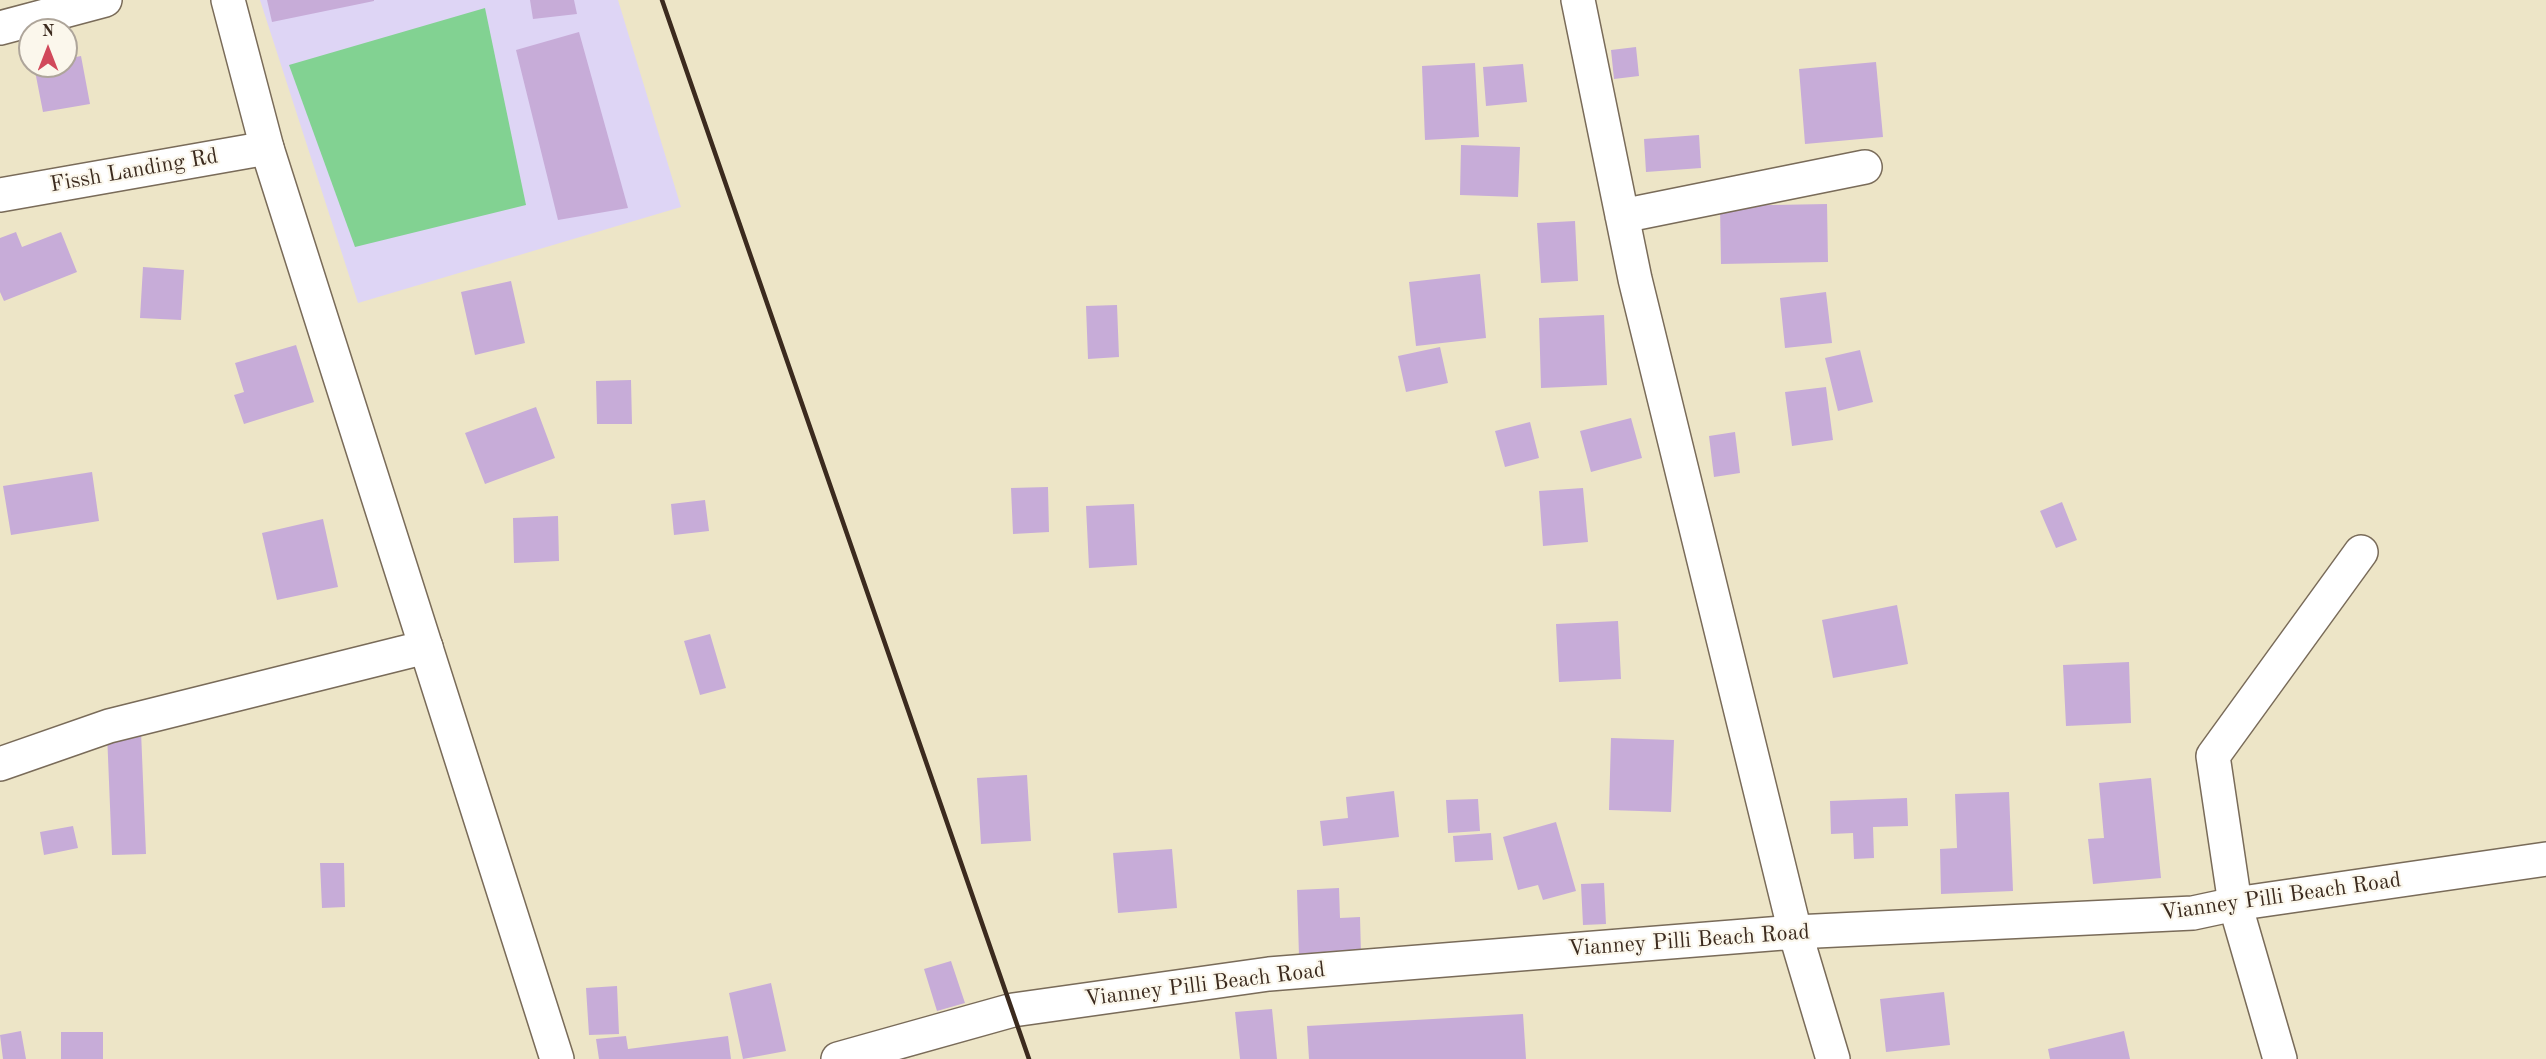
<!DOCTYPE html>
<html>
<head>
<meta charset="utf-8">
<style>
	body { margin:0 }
	#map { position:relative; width:2546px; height:1059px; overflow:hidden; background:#ede5c7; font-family:"Old Standard TT",serif }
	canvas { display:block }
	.north { position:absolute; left:18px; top:18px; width:60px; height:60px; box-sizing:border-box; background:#fbf7ec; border:2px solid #aea59a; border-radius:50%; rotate:0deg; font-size:16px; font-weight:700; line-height:24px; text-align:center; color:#3b2a1e }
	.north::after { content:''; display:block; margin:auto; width:21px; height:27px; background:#d1495b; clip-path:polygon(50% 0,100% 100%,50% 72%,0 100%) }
</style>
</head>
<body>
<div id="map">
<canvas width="2546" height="1059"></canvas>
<div class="north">N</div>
</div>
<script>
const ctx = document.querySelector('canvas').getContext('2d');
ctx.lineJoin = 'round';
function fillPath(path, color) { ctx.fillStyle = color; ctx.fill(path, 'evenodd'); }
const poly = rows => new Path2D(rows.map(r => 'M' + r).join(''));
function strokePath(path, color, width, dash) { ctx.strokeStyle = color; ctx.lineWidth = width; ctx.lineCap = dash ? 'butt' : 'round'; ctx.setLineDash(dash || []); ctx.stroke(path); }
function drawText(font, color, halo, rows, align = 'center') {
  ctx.font = font + ' "Old Standard TT",serif'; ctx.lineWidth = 4.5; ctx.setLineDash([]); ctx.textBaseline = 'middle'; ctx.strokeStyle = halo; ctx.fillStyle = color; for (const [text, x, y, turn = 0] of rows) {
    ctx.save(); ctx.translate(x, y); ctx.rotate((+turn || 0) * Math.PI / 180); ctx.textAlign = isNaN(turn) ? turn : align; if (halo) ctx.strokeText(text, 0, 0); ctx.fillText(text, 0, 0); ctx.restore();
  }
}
fillPath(poly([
	[260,0,618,0,681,207,358,303]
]), '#ded5f5');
fillPath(poly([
	[485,8,526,205,355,247,289,65]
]), '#82d292');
fillPath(poly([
	[267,0,374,0,374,1,272,22],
	[530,0,574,0,577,14,533,19],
	[579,32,628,208,558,220,516,50],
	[1636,47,1639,76,1614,79,1611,50],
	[81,56,90,104,43,112,34,66,66,66,66,59],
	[1876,62,1883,137,1805,144,1799,69],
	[1475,63,1479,137,1425,140,1422,66],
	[1523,64,1527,102,1486,106,1483,67],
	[1699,135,1701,168,1646,172,1644,139],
	[1461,145,1520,147,1518,197,1460,195],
	[1827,204,1828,262,1721,264,1720,206],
	[1575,221,1578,281,1541,283,1537,223],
	[16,232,22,247,61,232,77,272,4,301,0,292,0,238],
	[143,267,184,270,181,320,140,318],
	[1480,274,1486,338,1416,346,1409,282],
	[511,281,525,343,475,355,461,292],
	[1826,292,1832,343,1785,348,1780,298],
	[1117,305,1119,357,1088,359,1086,306],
	[1604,315,1607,385,1541,388,1539,318],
	[296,345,314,402,244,424,234,395,244,392,235,363],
	[1440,347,1448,383,1406,392,1398,356],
	[1860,350,1873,402,1838,411,1825,358],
	[631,380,632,424,597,424,596,381],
	[1826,387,1833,440,1792,446,1785,392],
	[536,407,555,458,485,484,465,433],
	[1631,418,1642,458,1591,472,1580,431],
	[1530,422,1539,458,1505,467,1495,431],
	[1735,432,1740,473,1714,477,1709,436],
	[92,472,99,521,11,535,3,486],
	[1048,487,1049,532,1013,534,1011,488],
	[1583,488,1588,542,1543,546,1539,491],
	[705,500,709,531,674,535,671,504],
	[2062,502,2077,540,2056,548,2040,511],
	[1134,504,1137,565,1089,568,1086,506],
	[558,516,559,561,514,563,513,518],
	[323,519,338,587,277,600,262,533],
	[1897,605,1908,664,1833,678,1822,620],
	[1618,621,1621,679,1559,682,1556,624],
	[710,634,726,688,700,695,684,641],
	[2129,662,2131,723,2066,726,2063,665],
	[141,731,146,854,112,855,107,733],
	[1611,738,1674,740,1671,812,1609,810],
	[1027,775,1031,841,981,844,977,778],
	[2151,778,2161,878,2093,884,2088,839,2104,838,2099,783],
	[1394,791,1399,837,1323,846,1320,821,1348,818,1346,797],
	[2009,792,2013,891,1941,894,1940,849,1957,848,1955,794],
	[1907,798,1908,826,1873,827,1874,858,1854,859,1853,833,1831,834,1830,801],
	[1478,799,1480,831,1448,833,1446,800],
	[1556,822,1576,891,1543,900,1538,885,1518,890,1503,837],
	[73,826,78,848,44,855,40,832],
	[1491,833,1493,860,1455,862,1453,836],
	[1172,849,1177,908,1118,913,1113,853],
	[320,863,344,863,345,907,322,908],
	[1604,883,1606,924,1583,925,1581,884],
	[1339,888,1340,918,1360,917,1361,954,1299,956,1297,890],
	[951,961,965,1003,937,1011,924,969],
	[771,983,786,1051,743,1059,729,993],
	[617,986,619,1034,589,1035,586,988],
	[1944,992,1950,1045,1886,1052,1880,999],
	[1272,1009,1277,1059,1240,1059,1235,1012],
	[1523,1014,1526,1059,1309,1059,1307,1026],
	[21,1031,26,1059,3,1059,0,1035],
	[2124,1031,2130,1059,2050,1059,2048,1049],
	[61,1032,103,1032,103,1059,61,1059],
	[626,1036,628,1049,728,1036,731,1059,599,1059,596,1039]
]), '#c7acd8');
const street = poly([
	[1578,0,1635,279,1795,932],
	[0,28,105,0],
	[0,195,267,148],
	[1622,216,1865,167],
	[0,764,109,726,426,647],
	[2280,1059,2235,904,2213,756,2361,552]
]);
const secondary = poly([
	[228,0,267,148,557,1059],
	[1795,932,1833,1059],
	[838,1059,1013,1010,1269,974,1795,932,2193,913,2235,904,2546,859]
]);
strokePath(street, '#796b59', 36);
strokePath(secondary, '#796b59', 36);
strokePath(street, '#fff', 33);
strokePath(secondary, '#fff', 33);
strokePath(poly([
	[662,0,1029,1059]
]), '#3b2a1e', 4.5);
drawText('22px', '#3b2a1e', '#fbf7ec', [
	["Fissh Landing Rd",134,171,-10],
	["Vianney Pilli Beach Road",2281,897,-8],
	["Vianney Pilli Beach Road",1689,941,-4],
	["Vianney Pilli Beach Road",1205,985,-7]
]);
</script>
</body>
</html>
